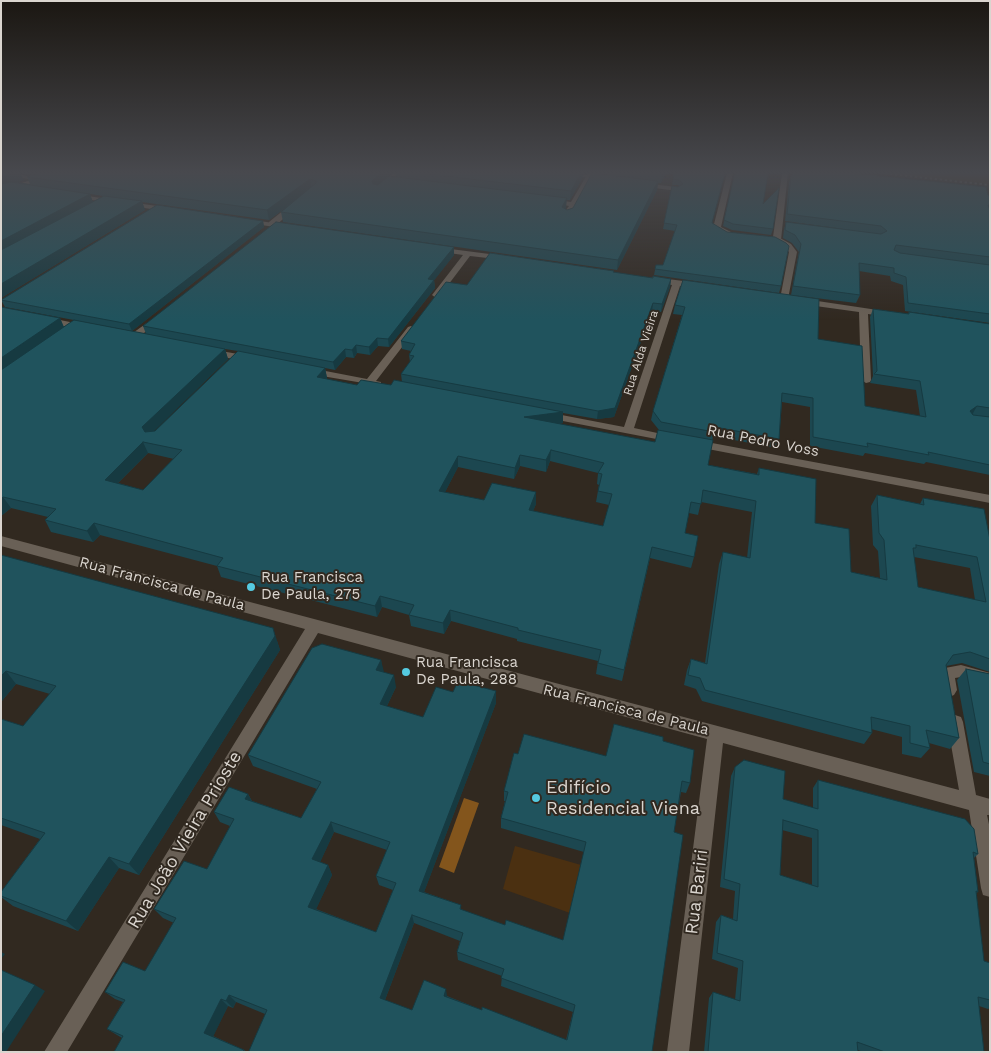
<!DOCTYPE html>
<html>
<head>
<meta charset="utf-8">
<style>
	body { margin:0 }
	#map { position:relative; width:991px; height:1053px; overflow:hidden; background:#312920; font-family:"Work Sans",sans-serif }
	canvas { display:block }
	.frame { position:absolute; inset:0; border:2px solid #dad5cf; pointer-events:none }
</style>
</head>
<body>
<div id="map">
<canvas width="991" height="1053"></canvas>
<div class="frame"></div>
</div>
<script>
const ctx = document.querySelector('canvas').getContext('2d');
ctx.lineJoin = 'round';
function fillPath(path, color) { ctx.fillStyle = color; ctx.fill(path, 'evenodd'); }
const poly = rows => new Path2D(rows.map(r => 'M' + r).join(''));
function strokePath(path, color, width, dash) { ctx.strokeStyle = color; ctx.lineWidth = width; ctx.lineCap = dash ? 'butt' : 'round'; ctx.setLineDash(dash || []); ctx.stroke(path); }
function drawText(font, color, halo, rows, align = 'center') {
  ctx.font = font + ' "Work Sans",sans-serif'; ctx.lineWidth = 4; ctx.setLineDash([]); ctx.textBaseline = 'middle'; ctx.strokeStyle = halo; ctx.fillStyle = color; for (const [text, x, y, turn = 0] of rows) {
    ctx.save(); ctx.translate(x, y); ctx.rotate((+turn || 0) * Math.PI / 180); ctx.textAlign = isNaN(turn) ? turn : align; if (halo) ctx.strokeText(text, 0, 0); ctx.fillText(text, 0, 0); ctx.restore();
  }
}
fillPath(poly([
	[877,173,990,173,990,184],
	[515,846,581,865,570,913,503,889]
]), '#4b3011');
fillPath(poly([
	[464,798,479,803,454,873,439,867]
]), '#83551c');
strokePath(poly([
	[880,173,990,185]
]), '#6d665e', 2, [2.5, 2.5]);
fillPath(poly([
	[561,173,578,173,592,176,589,178,561,173],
	[290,205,297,207,275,226,269,226,269,222,290,205],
	[774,238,780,238,791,244,797,252,788,299,784,302,780,299,789,252,785,248,774,242,774,238]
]), '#696056');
fillPath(poly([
	[1,173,13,173,43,179,40,181,2,175,1,173],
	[393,173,400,173,383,188,379,188,379,186,393,173],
	[588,173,594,173,572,213,565,211,569,206,545,201,549,199,571,202,588,173],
	[727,173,733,173,721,227,731,232,731,236,728,236,713,228,727,173],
	[782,173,788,173,781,240,777,242,758,240,757,238,761,236,773,237,782,173],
	[642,183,677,187,680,189,677,191,640,186,639,185,642,183],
	[74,194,171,208,175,210,171,212,72,197,72,195,74,194],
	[244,219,289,225,293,227,289,229,247,223,244,223,244,219],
	[435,247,505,256,509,258,505,260,470,256,439,297,436,298,432,295,463,255,435,251,435,247],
	[653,277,698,283,702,286,698,289,680,286,634,428,676,437,678,439,676,441,672,442,542,417,541,415,542,413,546,412,624,427,672,285,650,282,649,280,653,277],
	[804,299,891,312,891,316,888,317,868,314,871,380,870,382,866,383,861,380,859,312,801,304,800,302,804,299],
	[158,315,163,318,161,320,136,339,130,339,130,335,158,315],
	[45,317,85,325,90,328,85,331,42,322,42,318,45,317],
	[411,326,416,329,376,381,381,382,381,386,310,374,305,371,310,368,367,379,408,327,411,326],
	[210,349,249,356,254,359,249,362,207,354,207,350,210,349],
	[696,440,990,495,990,503,692,446,690,444,692,442,696,440],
	[1,536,959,790,947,722,949,717,955,715,961,717,963,722,976,795,990,799,990,815,987,815,990,829,990,897,983,895,981,888,969,810,723,743,689,1052,667,1052,707,739,318,633,67,1052,44,1052,305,629,1,546,1,536],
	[961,665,990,673,990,685,961,677,955,678,957,690,954,695,949,697,944,695,940,676,942,672,945,668,961,665]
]), '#696056');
fillPath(poly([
	[55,173,64,173,1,193,1,189,55,173]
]), '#8d7760');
fillPath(poly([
	[1,173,24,180,17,182,30,184,27,177,32,175,21,173,392,173,386,178,396,177,396,173,583,173,582,179,570,200,566,200,566,208,565,209,567,210,573,208,595,173,666,173,661,183,658,183,657,190,617,270,283,222,281,212,299,198,269,220,142,202,145,210,1,298],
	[90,194,103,196,93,202],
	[674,173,713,223,781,286,779,293,654,275,656,265,663,265,675,231,663,229,672,186,678,187,679,186,678,185,672,185],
	[734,173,768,173,763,204,773,229,771,235,732,230,723,226,735,173],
	[791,176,988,195,990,196,990,323,905,311,903,285,891,281,890,276,859,271,860,295,856,303,791,295,799,252,792,243,783,238,784,230,786,222,851,230,785,221,789,183],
	[263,221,264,227,132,331,5,307,1,300],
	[454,255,434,280,435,288,389,347,378,346,370,355,357,353,354,358,346,357,335,370,325,368,327,378,327,379,357,385,391,385,402,382,401,374,410,362,409,355,411,351,402,349,401,341,467,285,614,271,613,273,653,278,671,279,670,287,661,312,652,311,614,417,597,419,563,413,563,423,559,424,655,442,659,430,651,420,653,411,682,315,673,314,675,305,683,280,818,339,865,406,920,416,916,390,870,383,873,376,870,317,873,309,908,314,909,312,990,324,990,475,926,462,924,464,865,453,863,456,810,446,810,407,782,402,779,439,776,448,713,436,708,465,757,474,759,468,815,523,851,572,880,578,878,551,873,545,871,506,877,495,920,504,923,498,990,540,990,672,962,663,946,666,959,738,950,749,929,743,930,748,921,758,902,754,902,737,871,729,872,733,864,744,702,701,696,689,684,685,687,670,691,659,705,663,719,564,723,552,747,558,752,512,701,502,698,515,689,513,685,533,694,557,691,568,650,558,622,681,596,674,598,661,517,641,517,639,451,621,444,634,411,626,409,615,382,607,377,617,221,577,217,566,100,535,93,542,51,532,45,520,48,517,11,508,1,516,1,307,60,318,64,327,146,334,143,326],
	[225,349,238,351,155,431,153,431,228,359],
	[148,453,174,459,143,490,118,483],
	[550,461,598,473,597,484,599,485,596,502,609,505,603,526,533,511,536,504,536,492,484,500,445,492,458,467,514,479,520,466,546,472],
	[914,557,970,568,975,600,918,587],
	[1,555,277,641,280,650,139,875,119,868,78,931,13,906,1,897,1,892,40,839,1,825,1,719,23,726,50,694,16,684,1,702],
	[381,660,383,672,396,687,387,706,423,717,453,692,496,691,496,703,424,892,461,905,461,910,505,925,563,940,584,852,501,828,501,818,505,801,504,801,504,791,518,754,606,756,663,741,690,783,686,793,681,792,674,832,652,1052,265,1014,236,1002,233,1008,228,1006,213,1036,244,1050,247,1052,114,1052,122,1038,107,1029,123,1002,115,999,105,992,145,971,174,923,163,918,154,909,207,869,230,826,220,822,214,812,248,794,252,801,301,818,317,789,253,766,248,755],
	[334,832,387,850,376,876,379,885,393,890,376,932,316,909,332,875,328,865,320,862],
	[414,923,460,941,457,952,458,960,502,976,501,986,573,1012,566,1040,482,1010,447,996,412,1010,385,1000],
	[966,669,990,674,990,776,974,772,957,680],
	[735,767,783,799,813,808,813,788,818,780,978,854,974,858,978,892,976,893,984,961,990,963,990,1008,988,1009,979,1006,984,1052,863,1052,858,1050,858,1052,704,1052,709,998,713,992,735,1000,738,968,712,959,716,922,721,915,733,919,735,891,720,887,731,776],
	[782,830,812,838,812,885,780,875]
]), '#1c4750');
fillPath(poly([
	[16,173,20,173,24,180,1,187,1,177],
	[381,173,392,173,373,190,372,181],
	[581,173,583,173,582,179,570,200,571,191],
	[663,173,666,173,661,183,662,174],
	[310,179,311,188,269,220,267,210],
	[658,181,657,190,617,270,618,260],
	[90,194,93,203,1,254,1,241],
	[567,198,566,208,561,217,562,207],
	[142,201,145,210,1,298,1,284],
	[263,221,264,227,132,331,129,324],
	[454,247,454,255,429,287,428,279],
	[671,279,670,287,661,312,662,304],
	[434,280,435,288,389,347,388,339],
	[653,303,652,311,614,417,597,419,598,411],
	[60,318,64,328,1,373,1,358],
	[377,338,378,346,370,355,369,347],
	[356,345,357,353,354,358,352,350],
	[225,349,228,359,147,438,142,427],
	[345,349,346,357,335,370,333,362],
	[325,368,327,378,319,388,317,377],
	[977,406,972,415,970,411],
	[563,412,563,423,524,428,524,417],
	[143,442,148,453,110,491,105,480],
	[551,450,550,461,546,472,546,460],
	[520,455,520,466,514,479,515,468],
	[458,456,458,467,440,502,439,491],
	[536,492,536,504,529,521,529,510],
	[3,497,11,508,1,516,1,499],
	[94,523,100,535,93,542,87,531],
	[380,596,382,607,377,617,375,606],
	[450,610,451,621,444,634,443,623],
	[273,628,280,650,139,875,129,864],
	[381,660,384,672,379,682,376,670],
	[6,671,16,684,1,702,1,676],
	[394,675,396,687,382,716,380,704],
	[496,691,496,703,421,900,419,891],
	[248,794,253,804,245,799],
	[331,822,334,832,317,869,312,859],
	[109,857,119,868,78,931,66,921],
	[328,865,332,875,313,916,308,907],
	[412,915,414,923,383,1005,380,998],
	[1,952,5,954,1,959],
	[35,985,45,991,6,1052,1,1052,1,1036],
	[446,989,447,996,445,1003,444,996],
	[229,995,236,1002,233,1008,226,1001],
	[221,999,228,1006,212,1039,204,1033]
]), '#163a41');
const building = poly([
	[1,173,16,173,1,177,1,173],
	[40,173,381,173,372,181,373,184,378,185,389,176,567,198,562,207,567,210,573,208,592,173,658,181,618,260,281,212,316,183,316,181,310,179,267,210,27,177,40,173],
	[420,173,581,173,571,191,420,173],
	[648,173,663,173,662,174,648,173],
	[674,173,725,173,712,223,727,232,775,237,786,243,789,246,781,286,655,269,656,265,663,265,677,225,664,223,672,186,678,187,683,184,679,180,673,179,674,173],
	[735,173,768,173,763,204,779,188,773,229,733,224,724,220,735,173],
	[794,173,850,173,986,187,988,195,990,196,990,205,988,205,990,210,990,257,896,245,894,250,900,253,990,265,990,314,908,303,906,277,894,273,894,268,859,263,860,295,793,286,801,244,795,235,785,230,786,222,881,234,887,231,881,226,787,214,791,176,794,173],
	[11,182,90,194,1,241,1,184,11,182],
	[104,196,142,201,1,284,1,250,104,196],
	[157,205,263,221,129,324,1,300,157,205],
	[276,222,454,247,428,279,434,280,388,339,377,338,369,347,356,345,352,350,345,349,333,362,143,326,276,222],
	[490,253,614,271,613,272,653,278,653,276,671,279,662,304,653,303,615,408,598,411,401,374,414,356,409,355,415,344,401,341,446,282,467,285,490,253],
	[683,280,819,299,818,339,862,346,865,406,926,417,920,381,874,374,877,371,873,309,909,314,909,312,990,324,990,408,977,406,970,411,973,415,990,417,990,465,928,452,929,455,867,443,868,447,813,437,813,398,782,393,779,439,715,427,714,432,661,422,653,411,685,307,675,305,683,280],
	[1,307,60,318,1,358,1,307],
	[74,320,225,349,142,427,145,432,155,431,238,351,325,368,317,377,357,385,361,380,391,385,394,380,563,412,524,417,655,442,658,430,713,440,708,465,759,475,759,468,816,479,815,523,849,529,851,572,887,580,884,540,879,533,877,495,924,505,923,498,984,509,990,540,990,659,970,652,953,655,946,665,959,738,926,730,930,748,910,743,910,726,871,717,872,733,705,690,700,678,688,675,691,659,707,664,723,552,750,558,756,501,703,490,701,504,691,502,685,533,698,536,694,557,652,547,624,670,598,663,601,650,518,630,518,628,450,610,443,623,409,615,414,605,380,596,375,606,217,566,223,558,94,523,87,531,45,520,56,509,3,497,1,499,1,370,74,320],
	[143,442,182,450,143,490,105,480,143,442],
	[551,450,604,463,598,473,602,474,598,491,612,494,603,526,529,510,536,492,492,483,484,500,439,491,458,456,515,468,520,455,546,460,551,450],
	[916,545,977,557,986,602,918,587,913,548,916,548,916,545],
	[1,555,273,628,275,636,129,864,109,857,66,921,1,896,1,892,45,833,1,818,1,719,23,726,56,686,6,671,1,676,1,555],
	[322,644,381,660,376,670,394,675,380,704,423,717,436,687,453,692,458,681,496,691,419,891,461,905,460,909,505,925,506,920,563,940,586,842,501,818,508,792,504,791,514,753,518,754,524,734,606,756,614,724,663,737,663,741,694,750,690,783,682,781,674,832,683,835,652,1052,251,1052,249,1051,267,1010,229,995,226,1001,221,999,204,1033,244,1050,243,1052,114,1052,123,1036,107,1029,125,1000,105,992,123,962,145,971,176,918,154,909,184,861,207,869,234,819,214,812,229,787,248,794,245,799,301,818,321,782,248,755,312,648,322,644],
	[331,822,390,842,376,876,396,883,376,932,308,907,328,865,312,859,331,822],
	[412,915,463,933,457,952,504,969,501,978,575,1005,567,1040,482,1007,482,1010,444,996,446,989,424,980,412,1010,380,998,412,915],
	[966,669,990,674,990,764,983,762,966,669],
	[744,760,785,771,783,799,818,809,818,780,965,819,974,829,978,854,973,852,978,892,976,891,984,961,990,963,990,1000,978,997,984,1052,885,1052,857,1042,858,1052,708,1052,713,992,740,1001,743,961,717,953,721,915,737,921,740,884,724,879,735,767,744,760],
	[783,820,818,830,818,887,780,875,783,820],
	[1,970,35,985,1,1036,1,970]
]);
fillPath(building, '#20535d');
strokePath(building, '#163a41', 1);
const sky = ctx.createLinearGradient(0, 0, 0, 320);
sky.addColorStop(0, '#1b1712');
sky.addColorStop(0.54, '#48494e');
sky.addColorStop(1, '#48494e00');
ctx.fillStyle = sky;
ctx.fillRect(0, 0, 991, 320);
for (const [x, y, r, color] of [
	[251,587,5,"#55cae0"],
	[406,672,5,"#55cae0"],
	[536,798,5,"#55cae0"]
]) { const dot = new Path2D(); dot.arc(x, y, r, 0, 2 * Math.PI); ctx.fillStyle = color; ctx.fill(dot); strokePath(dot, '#312920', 2); }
drawText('12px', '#dad5cf', '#312920', [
	["Rua Alda Vieira",641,353,-72]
]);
drawText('15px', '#dad5cf', '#312920', [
	["Rua Pedro Voss",763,441,11],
	["Rua Francisca de Paula",162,584,15],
	["Rua Francisca de Paula",626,710,14]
]);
drawText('15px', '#dad5cf', '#312920', [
	["Rua Francisca",261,578],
	["De Paula, 275",261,595],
	["Rua Francisca",416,663],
	["De Paula, 288",416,680]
], 'left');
drawText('18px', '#dad5cf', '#312920', [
	["Edifício",546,788],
	["Residencial Viena",546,809]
], 'left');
drawText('18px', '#dad5cf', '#312920', [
	["Rua João Vieira Prioste",185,840,-59],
	["Rua Bariri",697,892,-83]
]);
</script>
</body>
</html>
